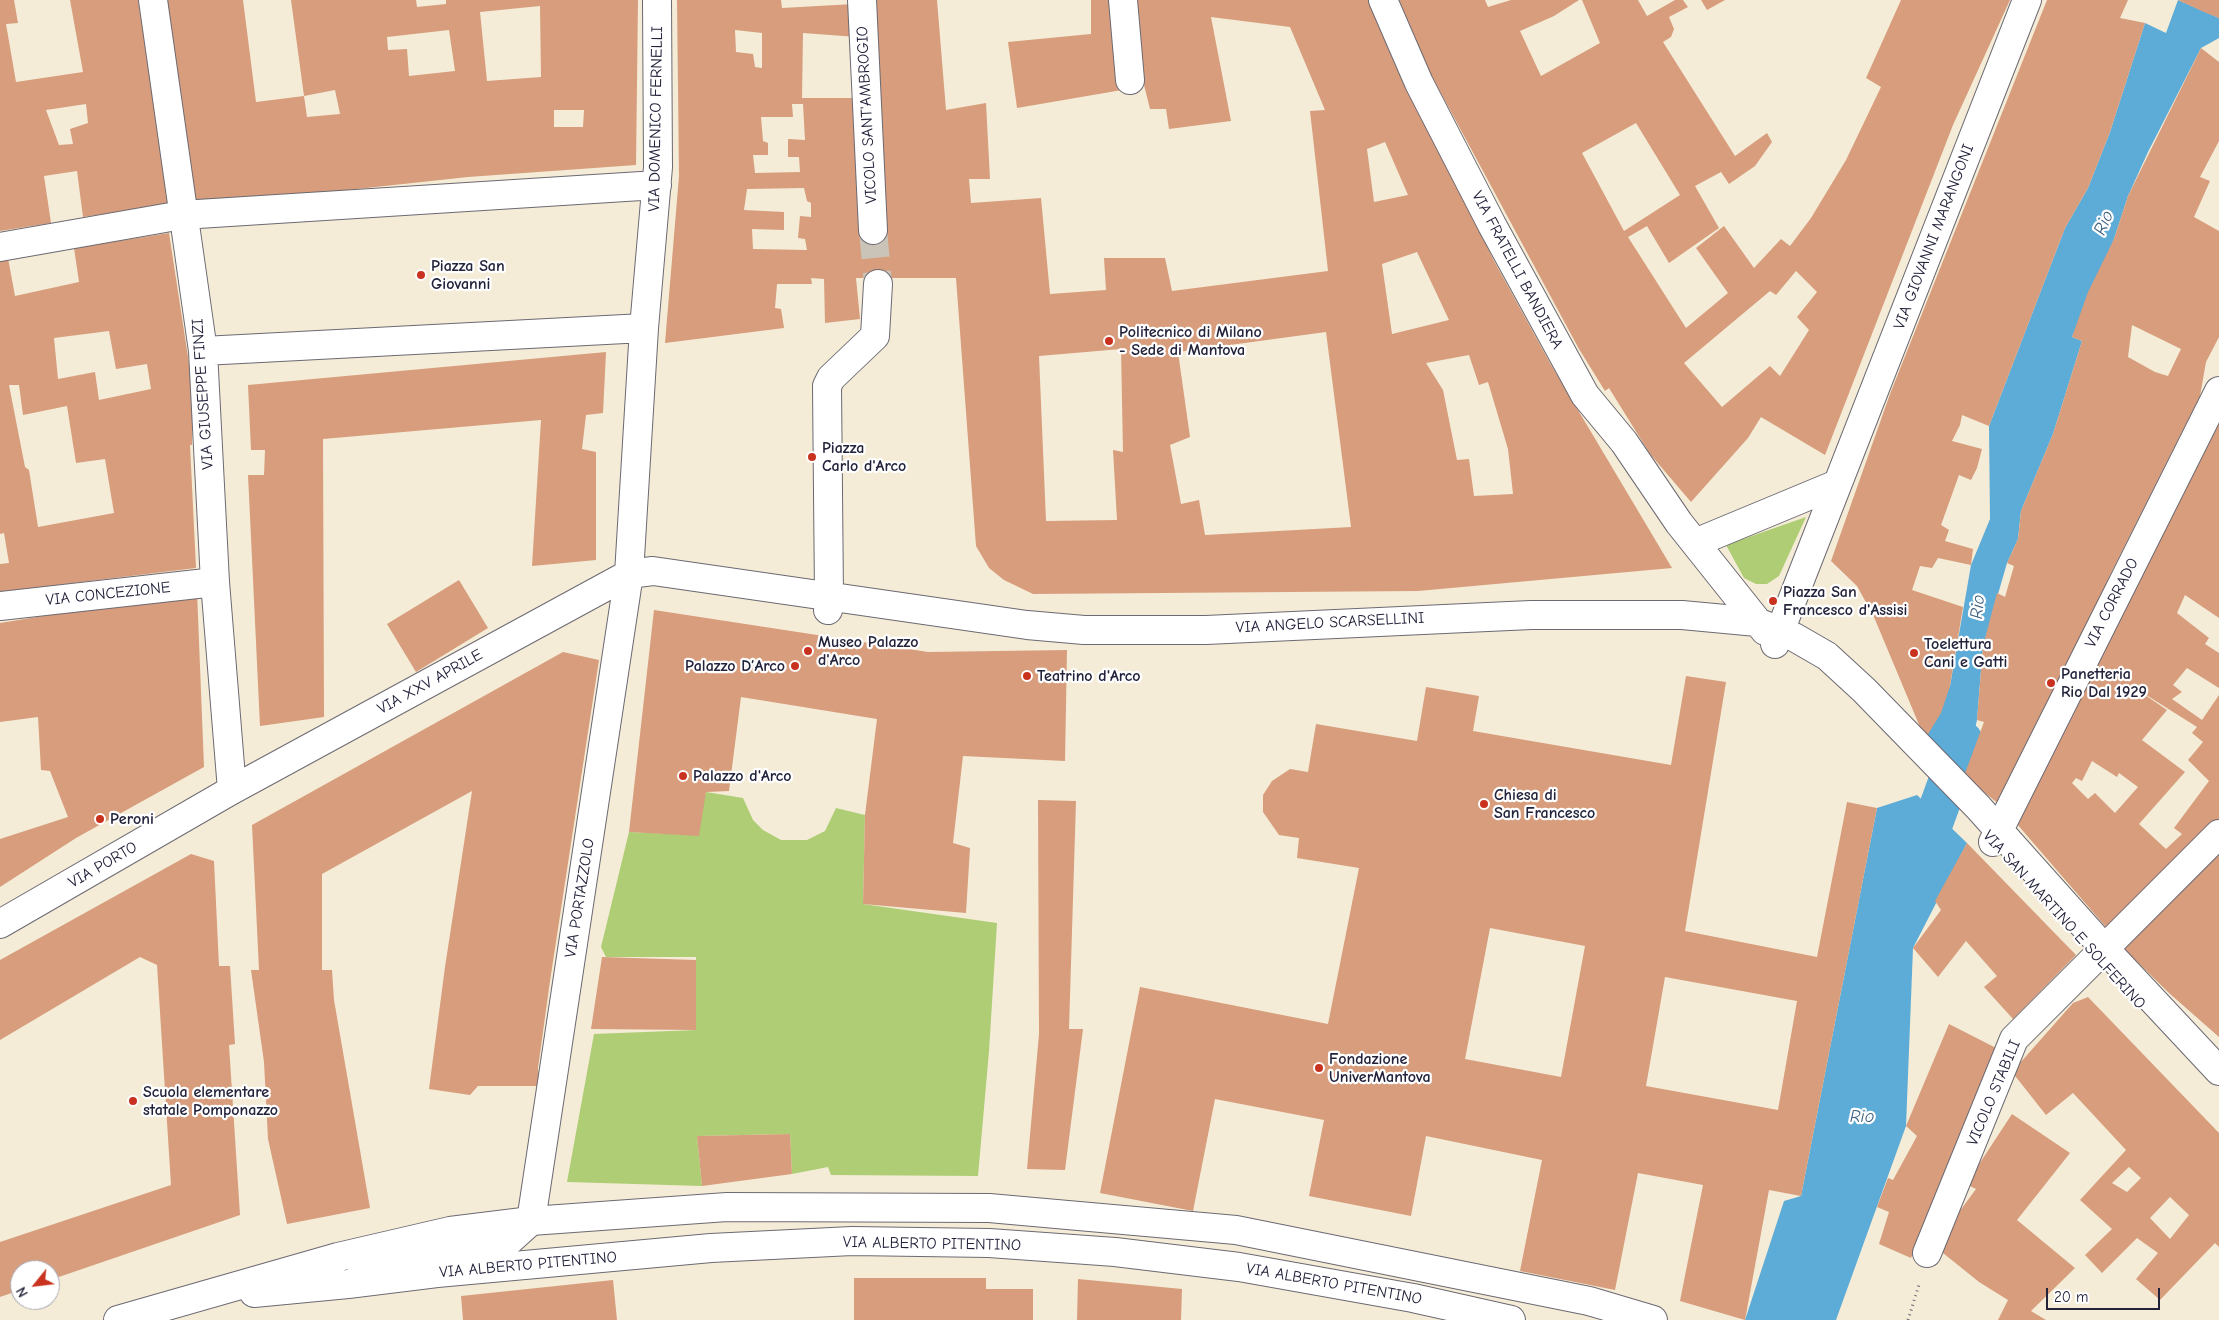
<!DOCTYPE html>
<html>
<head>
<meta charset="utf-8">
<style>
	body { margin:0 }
	#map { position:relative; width:2219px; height:1320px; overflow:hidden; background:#f4ecd7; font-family:"Comic Neue",sans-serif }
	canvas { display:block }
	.north { position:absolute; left:10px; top:1260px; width:50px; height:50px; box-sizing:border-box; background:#fff; border:1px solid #a7a7b1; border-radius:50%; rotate:241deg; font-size:14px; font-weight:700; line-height:20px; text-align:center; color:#22223b }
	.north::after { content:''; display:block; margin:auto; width:18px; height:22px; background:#c8321e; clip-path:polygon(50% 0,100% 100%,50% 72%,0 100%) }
	.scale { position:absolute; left:2046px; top:1288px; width:114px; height:22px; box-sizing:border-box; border:2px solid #22223b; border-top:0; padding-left:6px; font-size:15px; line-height:18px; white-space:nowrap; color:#22223b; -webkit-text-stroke:4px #fff; paint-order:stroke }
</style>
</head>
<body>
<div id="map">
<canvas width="2219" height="1320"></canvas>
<div class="north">N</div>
<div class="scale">20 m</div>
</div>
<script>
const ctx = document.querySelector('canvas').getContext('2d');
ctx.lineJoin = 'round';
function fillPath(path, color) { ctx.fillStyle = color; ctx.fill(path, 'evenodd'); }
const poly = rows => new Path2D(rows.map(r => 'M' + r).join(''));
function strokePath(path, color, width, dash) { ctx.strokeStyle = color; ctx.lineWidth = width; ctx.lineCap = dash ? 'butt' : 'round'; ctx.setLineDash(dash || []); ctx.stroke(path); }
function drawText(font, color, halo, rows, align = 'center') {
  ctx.font = font + ' "Comic Neue",sans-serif'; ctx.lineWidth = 4.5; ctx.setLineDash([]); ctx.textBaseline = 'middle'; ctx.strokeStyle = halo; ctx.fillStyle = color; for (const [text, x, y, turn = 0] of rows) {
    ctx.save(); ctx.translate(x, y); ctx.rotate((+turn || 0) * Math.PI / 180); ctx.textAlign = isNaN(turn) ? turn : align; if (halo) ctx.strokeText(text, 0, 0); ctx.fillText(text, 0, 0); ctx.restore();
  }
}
fillPath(poly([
	[1806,517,1779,576,1767,584,1756,584,1744,578,1726,545],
	[706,792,743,798,753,820,763,830,781,840,807,840,825,831,836,808,865,815,863,904,997,923,989,1051,978,1176,831,1175,828,1167,792,1174,790,1134,697,1136,702,1186,567,1182,594,1034,696,1030,696,957,606,957,601,947,629,832,695,835]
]), '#aecd75');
fillPath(poly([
	[2178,0,2219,18,2219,38,2201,48,2148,152,2128,196,2114,239,2072,337,2082,341,2053,434,2021,511,2018,539,2007,563,1983,646,1977,720,1964,776,1925,739,1950,686,1971,565,1990,519,1989,426,2065,228,2088,188,2110,132,2145,23,2166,33],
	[1917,795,1967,843,1913,948,1906,1126,1836,1320,1745,1320,1784,1201,1801,1196,1877,808]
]), '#5dabd7');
strokePath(poly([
	[1920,866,1924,848,1963,741]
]), '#5dabd7', 40);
fillPath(poly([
	[0,0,14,0,18,23,6,24,16,82,83,72,70,0,138,0,171,204,83,217,77,171,44,176,51,223,0,231],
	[86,104,88,123,70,129,73,144,59,145,46,110],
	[162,0,243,0,256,102,304,96,307,117,340,114,335,90,304,96,291,0,416,0,417,7,446,4,446,0,638,0,636,165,468,177,320,193,191,203],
	[540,6,541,77,487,81,480,12],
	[449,30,455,71,409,76,407,49,388,50,387,37],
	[554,110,584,110,583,127,554,127],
	[677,0,781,0,782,8,854,4,857,37,803,33,802,98,859,98,859,236,880,235,872,0,937,0,946,110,986,103,990,179,969,179,971,203,1041,198,1050,294,1106,290,1104,258,1165,258,1172,291,1328,271,1310,111,1325,110,1290,27,1211,17,1231,121,1169,129,1166,109,1150,109,1142,77,1131,0,1373,0,1390,45,1493,259,1550,363,1672,568,1418,591,1033,594,1004,580,989,568,976,546,956,278,856,278,860,319,825,323,824,279,811,278,812,284,777,284,775,308,781,309,784,328,665,343,679,176],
	[735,30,762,33,762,68,755,67,753,54,736,52],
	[792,104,803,104,805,140,788,139,788,157,799,157,800,172,755,173,753,155,768,155,768,143,763,141,761,117,793,117],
	[1385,142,1408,195,1374,202,1367,149],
	[804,188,807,201,811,203,811,217,800,216,798,238,805,239,807,250,753,249,752,229,784,230,784,212,744,210,747,189],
	[1417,252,1449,320,1392,334,1382,264],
	[1326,332,1351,527,1205,535,1199,500,1181,504,1170,445,1190,437,1178,352],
	[1121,349,1123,452,1113,450,1117,520,1046,521,1039,356],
	[1469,355,1479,385,1488,382,1508,449,1513,494,1474,496,1469,459,1457,460,1443,390,1426,363],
	[1091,0,1112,0,1122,90,1017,108,1008,42,1091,34],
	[1398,0,1485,0,1488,7,1511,0,1579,0,1554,16,1520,31,1541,76,1600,43,1582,0,1638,0,1647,16,1675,0,1683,0,1688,7,1669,17,1674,29,1671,37,1663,42,1735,156,1767,133,1772,142,1755,166,1729,184,1721,172,1695,186,1719,228,1669,263,1647,226,1628,237,1686,328,1728,293,1696,248,1724,226,1754,268,1781,239,1790,246,1811,218,1846,160,1881,87,1866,78,1901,0,2010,0,1953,125,1825,455,1761,417,1748,438,1691,502,1650,454,1609,388,1605,391,1579,349,1422,58],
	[1636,123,1680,195,1624,231,1582,153],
	[1796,271,1817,292,1797,317,1809,330,1780,376,1770,366,1722,407,1684,363,1770,291,1776,295],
	[1701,0,1725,0,1707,10],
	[2047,0,2128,0,2120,18,2145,23,2110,132,2088,188,2065,228,1989,426,1962,415,1960,425,1952,441,1982,449,1977,468,1971,480,1959,475,1941,525,1949,530,1945,541,1973,549,1971,565,1938,558,1932,568,1920,566,1912,590,1963,607,1950,686,1941,713,1925,739,1874,617,1857,586,1831,561,1890,394],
	[2178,0,2219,0,2219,18,2204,12],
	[2201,48,2219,62,2219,141,2200,177,2210,181,2194,217,2219,231,2219,337,2206,362,2200,396,2109,577,2075,658,2005,809,1964,776,1984,722,1977,720,1983,646,1997,593,2005,597,2014,566,2007,563,2018,539,2021,511,2053,434,2082,341,2072,337,2088,292,2114,239,2128,196],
	[2132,325,2181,349,2168,376,2155,372,2128,357],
	[169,233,192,383,192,445,190,445,196,568,0,592,0,564,9,563,4,533,0,534,0,259,8,258,15,296,79,282,74,248],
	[109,331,116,369,147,364,151,389,99,400,95,372,58,379,54,338],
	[9,385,19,385,23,415,67,406,76,463,105,459,114,513,38,527,29,470,25,467],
	[606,352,603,413,586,415,582,449,596,452,596,560,532,566,541,420,323,439,324,717,260,726,248,475,264,475,265,450,251,450,248,385],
	[2219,418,2219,618,2185,595,2177,613,2209,638,2205,644,2219,653,2219,688,2187,668,2173,685,2182,692,2172,699,2202,720,2219,695,2219,819,2181,864,2111,933,2017,824],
	[2132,686,2197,727,2192,733,2203,742,2188,760,2209,781,2174,828,2182,834,2166,849,2139,824,2185,772,2142,740,2167,710],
	[2092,761,2117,777,2119,773,2138,787,2115,813,2095,793,2088,799,2072,783,2076,778,2082,781],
	[459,580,488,628,416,672,387,624],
	[197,591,204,767,76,838,0,887,0,839,68,817,50,771,41,770,38,717,0,722,0,623],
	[654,610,928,652,1067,650,1065,761,963,756,953,843,970,848,966,913,863,904,865,815,877,719,741,697,729,791,706,792,699,836,629,832],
	[563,652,599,660,550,981,538,1068,539,1086,478,1086,470,1095,429,1089,445,967,472,791,322,874,322,970,332,970,334,1000,370,1208,287,1224,268,1139,264,1062,251,970,259,970,252,825],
	[1686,676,1726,682,1685,931,1817,957,1847,802,1877,808,1801,1196,1769,1190,1745,1320,1680,1301,1703,1185,1638,1173,1615,1290,1520,1271,1542,1160,1426,1136,1411,1216,1309,1196,1324,1120,1215,1099,1193,1211,1100,1193,1140,987,1328,1024,1359,868,1297,858,1299,838,1279,835,1263,812,1263,795,1272,781,1290,769,1308,772,1316,724,1417,741,1426,687,1479,696,1473,731,1671,765],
	[1490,928,1585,946,1561,1077,1465,1059],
	[1665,977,1797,1001,1778,1110,1646,1086],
	[1038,800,1076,801,1069,1029,1083,1029,1065,1170,1027,1169,1039,1034],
	[1967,843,2076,955,2013,1019,1984,987,1997,976,1966,941,1938,977,1913,948,1941,910,1935,901],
	[2219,844,2219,1037,2169,993,2118,943],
	[191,854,214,861,219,966,230,966,235,1044,229,1045,240,1215,50,1280,50,1270,20,1270,20,1290,0,1297,0,1242,171,1185,157,965,140,957,0,1040,0,960],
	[602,957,696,960,696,1030,591,1029],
	[2088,997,2219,1133,2219,1247,2215,1243,2160,1300,2136,1279,2158,1253,2137,1238,2102,1273,2085,1255,2112,1229,2080,1200,2126,1150,2073,1093,2046,1115,2012,1072,2073,1003],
	[2129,1167,2141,1178,2127,1192,2112,1183],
	[2170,1197,2189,1215,2170,1239,2150,1218],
	[1949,1024,2000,1050,1911,1258,1879,1244,1889,1212,1877,1207,1888,1178,1893,1180,1917,1136,1906,1126],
	[2012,1114,2070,1153,2017,1220,2075,1268,2031,1311,2046,1320,1998,1320,2008,1300,1979,1282,1943,1253,1940,1238,1976,1189,1966,1184],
	[790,1134,792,1174,702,1186,697,1136],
	[854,1278,986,1278,986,1289,1033,1289,1033,1320,854,1320],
	[1078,1279,1182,1289,1181,1320,1077,1320],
	[613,1280,617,1320,463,1320,461,1296]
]), '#d79d7c');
strokePath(poly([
	[873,230,878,284]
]), '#cac4b8', 28, [28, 14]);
const minor = poly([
	[153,0,203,351,215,582,232,790],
	[862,0,873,230],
	[1123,0,1130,80],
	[1383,0,1419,83,1492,225,1585,395,1624,442,1679,523,1765,631],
	[0,247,182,215,657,185],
	[203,351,644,328],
	[1695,543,1837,484],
	[0,606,215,582],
	[828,610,829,597,827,386,831,378,875,336,878,284],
	[1775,644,2027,0],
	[1993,842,2219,391],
	[0,924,232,790,629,574,653,571,1027,625,1084,630,1206,630,1531,615,1682,615,1757,622,1794,637,1827,656,1864,690,1978,807,2105,949,2219,1071],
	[1927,1253,2014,1039,2219,834],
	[358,1279,378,1269,403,1261,488,1249,509,1241,531,1221,629,574,644,328,658,167,657,0]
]);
const major = poly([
	[254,1293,348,1284,437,1273,711,1248,852,1241,989,1243,1115,1252,1239,1267,1413,1298,1511,1320],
	[118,1320,338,1257,450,1231,531,1221,727,1207,989,1208,1236,1230,1589,1301,1653,1320]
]);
strokePath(minor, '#6c6972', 30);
strokePath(major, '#6c6972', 30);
strokePath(poly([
	[1908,1320,1919,1285]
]), '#6c6972', 3, [1, 4]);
strokePath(minor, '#fff', 28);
strokePath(major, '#fff', 28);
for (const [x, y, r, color] of [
	[421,275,5,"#c8321e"],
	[1109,341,5,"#c8321e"],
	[812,457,5,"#c8321e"],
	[1773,601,5,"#c8321e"],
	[808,651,5,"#c8321e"],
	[1914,653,5,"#c8321e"],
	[795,666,5,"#c8321e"],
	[1027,676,5,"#c8321e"],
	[2051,683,5,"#c8321e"],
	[683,776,5,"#c8321e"],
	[1484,804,5,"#c8321e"],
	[100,819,5,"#c8321e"],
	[1319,1068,5,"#c8321e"],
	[133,1101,5,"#c8321e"]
]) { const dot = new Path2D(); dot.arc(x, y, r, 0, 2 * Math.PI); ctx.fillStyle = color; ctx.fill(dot); strokePath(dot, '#fff', 2); }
drawText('16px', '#22223b', '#fff', [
	["VICOLO SANT'AMBROGIO",867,115,-93],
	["VIA DOMENICO FERNELLI",656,119,-89],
	["VIA GIOVANNI MARANGONI",1934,237,-69],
	["VIA FRATELLI BANDIERA",1517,270,62],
	["VIA GIUSEPPE FINZI",203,394,-94],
	["VIA CONCEZIONE",108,594,-6],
	["VIA CORRADO",2112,603,-63],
	["VIA ANGELO SCARSELLINI",1330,623,-3],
	["VIA XXV APRILE",430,682,-29],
	["VIA PORTO",103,865,-30],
	["VIA PORTAZZOLO",580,898,-81],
	["VIA SAN MARTINO E SOLFERINO",2064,920,48],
	["VICOLO STABILI",1994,1093,-67],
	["VIA ALBERTO PITENTINO",932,1244,1],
	["VIA ALBERTO PITENTINO",528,1265,-5],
	["VIA ALBERTO PITENTINO",1334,1284,10]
]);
drawText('bold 16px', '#22223b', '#fff', [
	["Piazza San",431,266],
	["Giovanni",431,284],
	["Politecnico di Milano",1119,332],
	["- Sede di Mantova",1119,350],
	["Piazza",822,448],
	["Carlo d'Arco",822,466],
	["Piazza San",1783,592],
	["Francesco d'Assisi",1783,610],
	["Museo Palazzo",818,642],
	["d'Arco",818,660],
	["Toelettura",1924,644],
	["Cani e Gatti",1924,662],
	["Palazzo D’Arco",785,666,"right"],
	["Panetteria",2061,674],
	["Rio Dal 1929",2061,692],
	["Teatrino d'Arco",1037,676],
	["Palazzo d'Arco",693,776],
	["Chiesa di",1494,795],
	["San Francesco",1494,813],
	["Peroni",110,819],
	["Fondazione",1329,1059],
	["UniverMantova",1329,1077],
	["Scuola elementare",143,1092],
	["statale Pomponazzo",143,1110]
], 'left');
drawText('italic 18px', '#3d6081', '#fff', [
	["Rio",2104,223,-67],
	["Rio",1978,607,-85],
	["Rio",1862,1117]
]);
</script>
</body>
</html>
